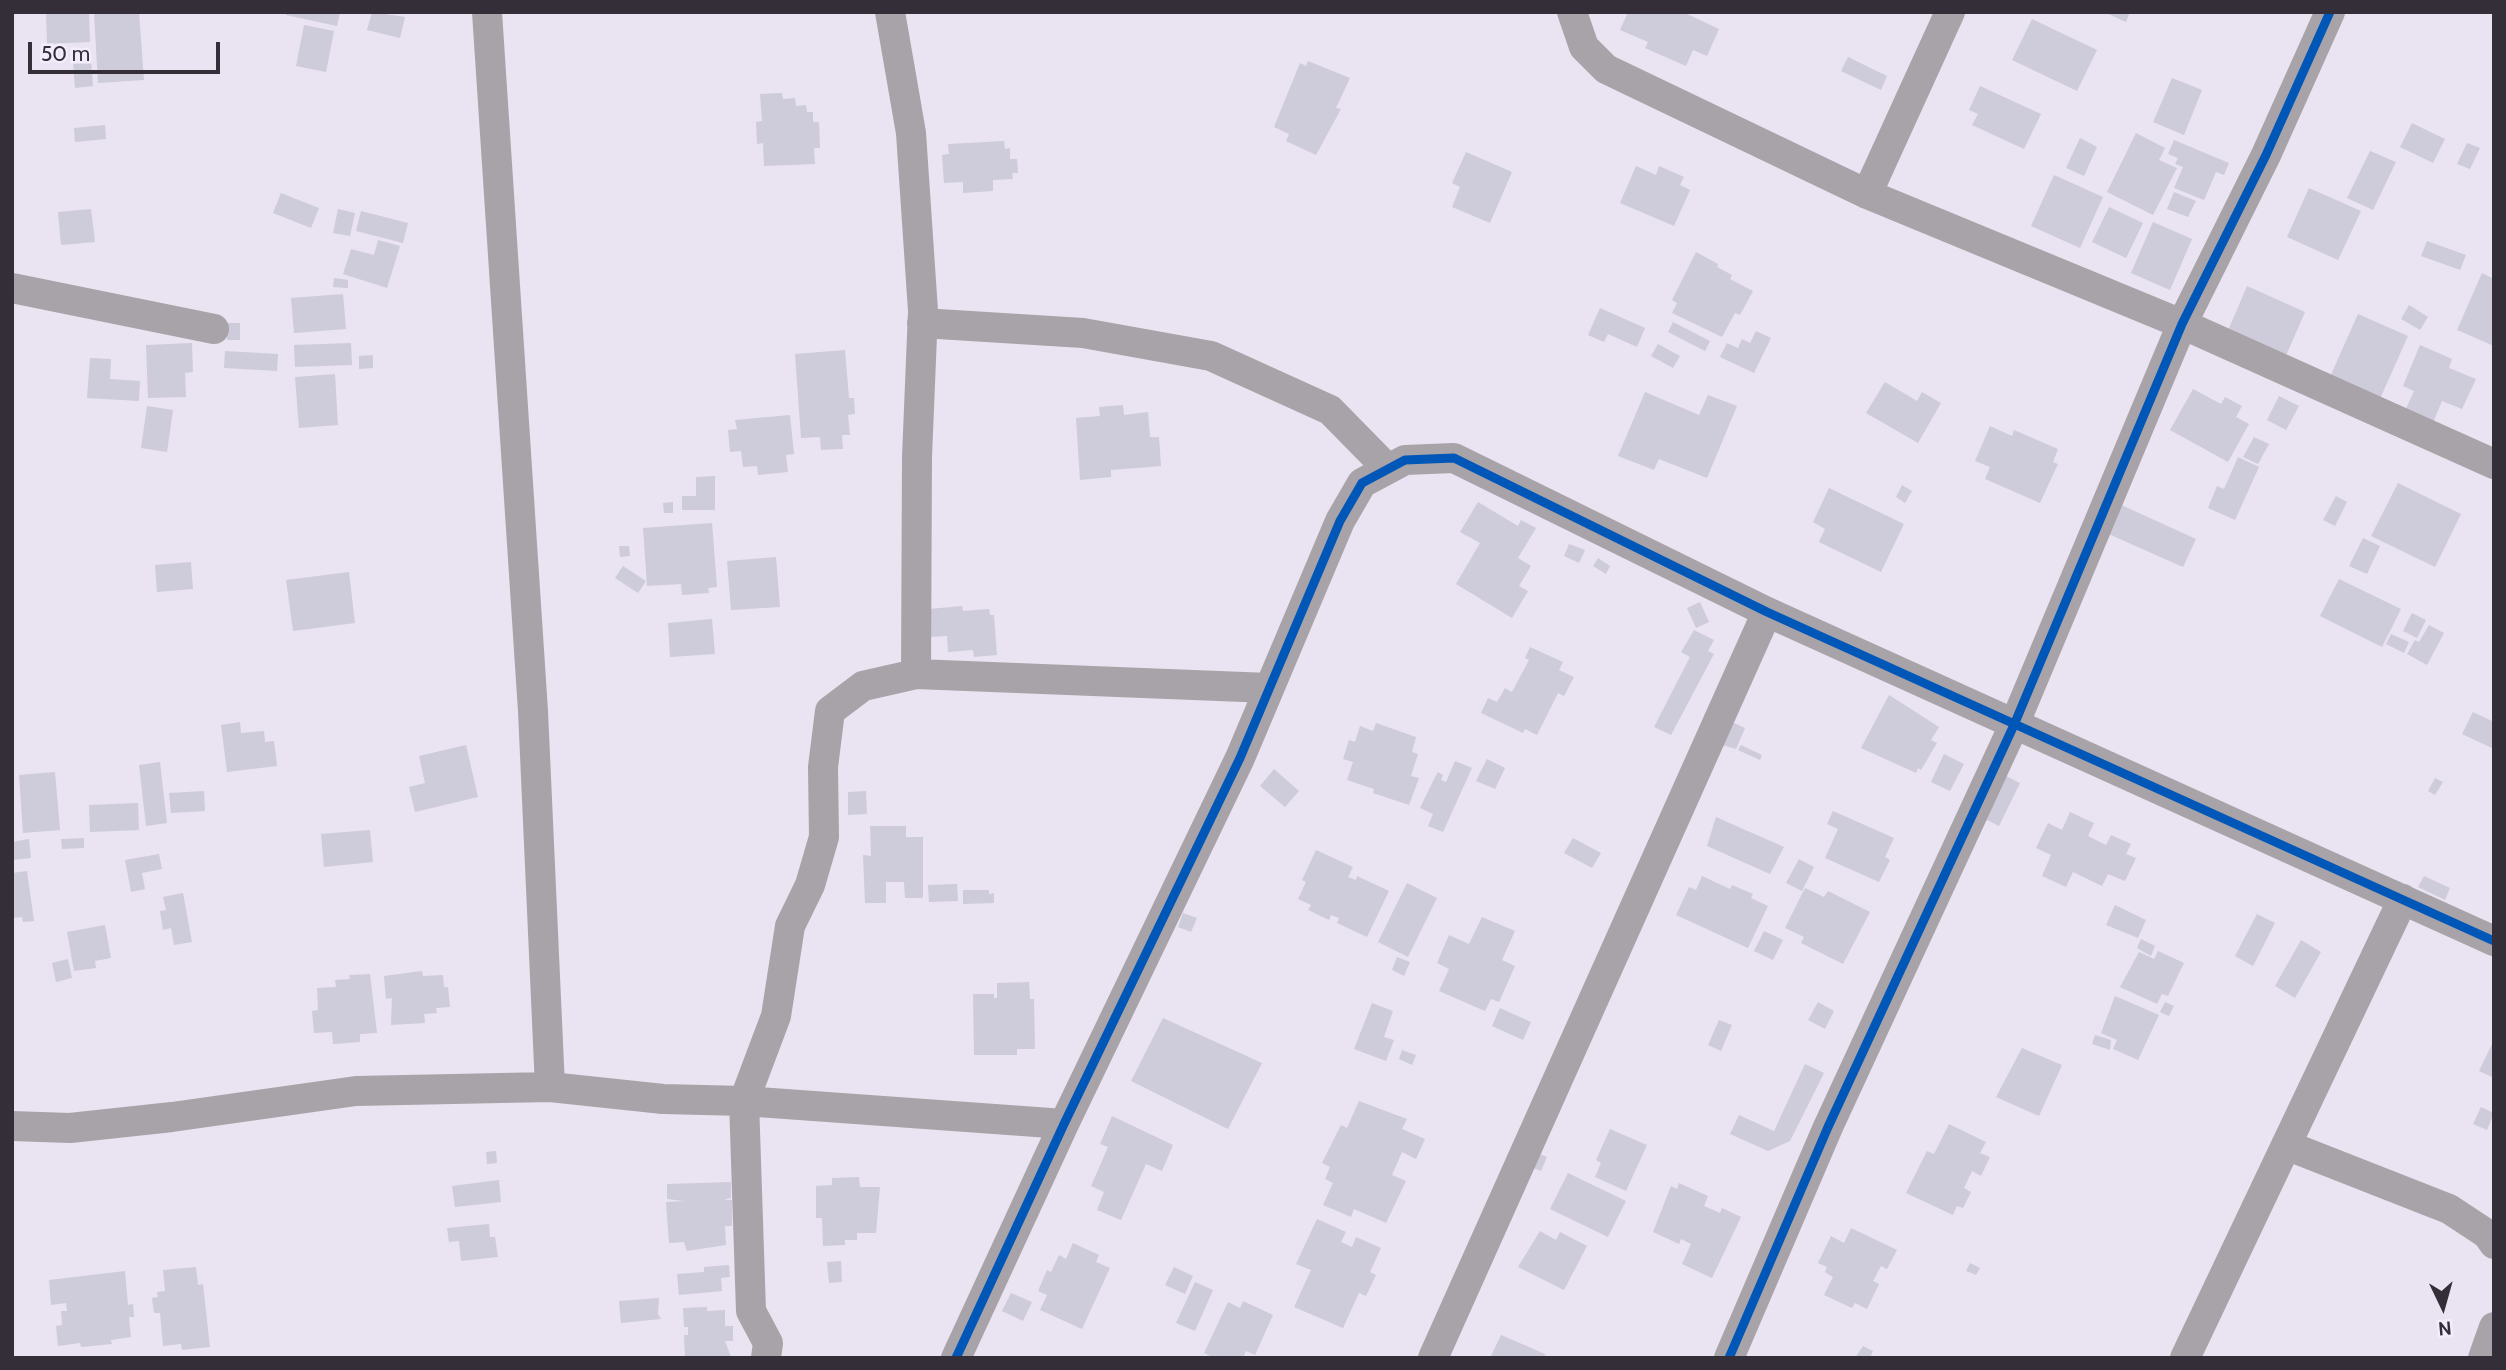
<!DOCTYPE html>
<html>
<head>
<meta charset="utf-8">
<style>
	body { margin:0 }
	#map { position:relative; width:2506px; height:1370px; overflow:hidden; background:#eae3f1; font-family:Cabin,sans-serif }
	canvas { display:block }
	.frame { position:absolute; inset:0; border:14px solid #332e38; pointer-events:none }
	.north { position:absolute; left:2408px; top:1272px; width:70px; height:70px; -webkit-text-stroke:5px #f3ecfc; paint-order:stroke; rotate:175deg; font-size:19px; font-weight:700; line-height:28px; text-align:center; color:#332e38 }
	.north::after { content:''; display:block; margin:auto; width:24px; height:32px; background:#332e38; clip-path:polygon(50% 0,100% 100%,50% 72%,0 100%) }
	.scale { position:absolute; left:28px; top:42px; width:192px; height:32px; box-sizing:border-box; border:4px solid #332e38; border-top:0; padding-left:9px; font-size:21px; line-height:24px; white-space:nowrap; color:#332e38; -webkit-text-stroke:5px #f3ecfc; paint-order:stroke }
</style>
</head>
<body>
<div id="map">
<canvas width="2506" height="1370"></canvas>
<div class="frame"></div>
<div class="north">N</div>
<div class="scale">50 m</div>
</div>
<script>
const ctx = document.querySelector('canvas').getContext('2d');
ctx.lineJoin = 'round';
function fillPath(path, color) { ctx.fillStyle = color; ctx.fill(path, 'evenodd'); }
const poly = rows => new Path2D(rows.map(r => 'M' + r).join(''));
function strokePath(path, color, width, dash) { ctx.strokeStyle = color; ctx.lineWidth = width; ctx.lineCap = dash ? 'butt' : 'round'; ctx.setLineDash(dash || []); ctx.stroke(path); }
fillPath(poly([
	[46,12,89,12,90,42,47,44],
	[139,12,144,80,98,83,94,13],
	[286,12,340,12,337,26,286,15],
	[372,12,405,17,400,38,367,30],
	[1628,12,1683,12,1719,29,1707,56,1693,50,1686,66,1645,48,1648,42,1620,30],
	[2104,12,2130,12,2126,22],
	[2032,19,2097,50,2077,91,2012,60],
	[304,25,334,31,326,72,296,66],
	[1848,57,1887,76,1881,90,1841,71],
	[91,60,93,86,75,88,73,61],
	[1308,61,1350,78,1336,108,1341,109,1316,155,1286,141,1289,134,1274,127,1300,63,1306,66],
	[2172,78,2202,90,2184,135,2153,122],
	[1980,86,2041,114,2024,149,1972,125,1978,114,1969,110],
	[782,93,783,99,795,98,796,106,806,105,807,112,813,112,813,122,819,122,820,148,814,148,815,164,764,166,763,143,757,144,756,122,762,121,760,94],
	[2412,123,2445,139,2433,163,2400,147],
	[105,125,106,139,75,142,74,128],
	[2136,133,2165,148,2159,160,2177,168,2153,215,2107,192],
	[2080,138,2097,147,2084,176,2066,168],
	[2174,140,2229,163,2224,175,2216,172,2204,200,2174,188,2183,167,2175,164,2178,158,2168,154],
	[1004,141,1005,149,1010,148,1010,159,1017,159,1018,173,1012,173,1013,179,993,180,993,191,963,193,963,182,944,183,942,155,949,154,948,144],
	[2467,143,2480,148,2470,169,2457,164],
	[2370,151,2396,162,2373,210,2347,198],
	[1466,152,1512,172,1490,223,1452,207,1460,187,1452,183],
	[1636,166,1656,175,1659,166,1684,177,1680,185,1690,190,1674,226,1620,203],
	[2054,175,2103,197,2080,248,2031,226],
	[2309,188,2361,211,2338,260,2287,237],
	[2174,192,2196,201,2188,217,2167,209],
	[281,193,319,208,311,228,273,213],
	[2109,207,2143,223,2126,258,2092,242],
	[91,209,95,242,61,245,58,212],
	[338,209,355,213,350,236,333,233],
	[361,211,408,223,403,243,356,231],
	[2153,222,2192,239,2170,290,2131,273],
	[378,240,400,246,387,288,343,274,351,249,374,255],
	[2427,241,2466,255,2460,270,2421,256],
	[1696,252,1718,264,1717,267,1732,275,1730,279,1753,291,1740,315,1735,313,1722,337,1672,313,1677,303,1672,300],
	[2482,273,2494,279,2494,346,2457,330],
	[334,278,348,280,348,288,333,287],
	[2247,286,2305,312,2285,358,2227,333],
	[343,294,346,329,294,333,291,298],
	[2409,305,2428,317,2420,330,2401,319],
	[1600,308,1645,328,1637,347,1608,334,1604,342,1588,335],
	[2358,314,2408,336,2379,401,2329,379],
	[1673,322,1710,341,1705,351,1668,332],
	[227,323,240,323,240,340,227,340],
	[1756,331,1771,338,1754,373,1720,357,1727,343,1738,348,1742,339,1750,343],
	[192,343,193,372,185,373,186,397,148,398,146,345],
	[351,343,352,365,295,367,294,345],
	[1658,344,1680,356,1673,368,1651,356],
	[2420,345,2452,359,2449,368,2476,379,2462,409,2442,401,2432,425,2404,413,2414,391,2403,386],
	[845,350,849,398,854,398,855,414,848,415,850,435,842,435,843,449,821,450,820,437,801,438,795,354],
	[225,351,278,354,277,371,224,368],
	[373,355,373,368,359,369,359,356],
	[90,358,111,359,110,379,140,381,139,401,87,398],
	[335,374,338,425,299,428,295,377],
	[1885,382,1917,401,1922,392,1941,403,1918,443,1866,413],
	[2193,389,2221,404,2225,397,2242,406,2236,417,2249,424,2228,462,2170,430],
	[1645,392,1699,415,1708,395,1737,406,1707,478,1659,459,1654,470,1618,456],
	[2279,396,2299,406,2286,430,2267,420],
	[1123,405,1124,415,1148,412,1150,437,1159,437,1161,466,1111,470,1111,477,1080,480,1076,418,1100,416,1099,407],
	[147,406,173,410,167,452,141,448],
	[790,415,794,454,786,455,788,472,758,475,757,466,743,467,741,451,730,452,728,430,737,429,735,420],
	[1990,426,2012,436,2014,430,2058,449,2053,462,2058,464,2040,503,1985,479,1990,467,1975,461],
	[2254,437,2269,444,2258,464,2243,457],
	[2238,457,2259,467,2235,520,2208,508,2217,486,2224,489],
	[715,476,715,510,682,510,682,496,696,496,696,477],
	[2398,483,2461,514,2435,567,2371,536],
	[1902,485,1912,491,1905,503,1896,497],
	[1829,488,1904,524,1881,572,1819,542,1825,529,1813,522],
	[2336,496,2347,502,2335,526,2323,520],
	[673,502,673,513,664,513,663,503],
	[1478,502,1518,526,1521,520,1536,528,1518,558,1531,566,1519,586,1528,591,1512,618,1456,584,1480,543,1460,532],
	[2117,503,2196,539,2183,567,2104,532],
	[712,523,717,587,708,588,709,593,682,595,681,584,647,586,643,528],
	[2363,538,2380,546,2367,574,2349,566],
	[1569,544,1585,550,1579,563,1564,556],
	[619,546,629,546,630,556,620,557],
	[776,557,780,607,731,610,727,561],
	[1598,558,1610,566,1606,574,1593,566],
	[191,562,193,589,157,592,155,565],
	[623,566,646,581,638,593,615,578],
	[349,572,355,623,293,631,286,580],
	[2339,579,2401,609,2382,647,2320,616],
	[1700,602,1709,622,1696,628,1687,608],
	[962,606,963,611,989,609,990,615,994,615,997,655,974,657,973,650,948,652,947,636,931,637,929,609],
	[2412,613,2426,620,2417,638,2403,631],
	[712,619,715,654,670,657,668,623],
	[2429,625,2444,633,2427,665,2407,654,2415,640,2419,642],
	[1694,630,1714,640,1708,651,1714,654,1671,735,1654,727,1690,657,1681,652],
	[2391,634,2409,642,2404,653,2386,644],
	[1530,647,1563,662,1559,670,1574,677,1564,696,1558,693,1537,735,1525,729,1523,733,1481,713,1488,698,1497,702,1505,688,1512,692,1529,660,1525,658],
	[1889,695,1939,727,1931,740,1937,743,1921,770,1918,768,1916,773,1861,748],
	[2473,712,2494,722,2494,749,2462,734],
	[240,722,241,733,264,731,265,742,274,741,277,766,227,772,221,725],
	[1732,722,1745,728,1736,749,1722,745],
	[1376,723,1416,737,1412,752,1418,754,1411,776,1419,778,1409,805,1373,793,1374,789,1347,780,1353,762,1343,759,1349,740,1355,742,1360,726,1373,731],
	[466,745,478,797,415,812,409,787,425,783,419,756],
	[1741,745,1762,755,1760,760,1738,750],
	[1944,754,1964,764,1950,791,1931,782],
	[1487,759,1505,768,1495,789,1476,781],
	[1455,761,1472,768,1443,832,1428,826,1433,814,1420,808,1435,777,1438,772,1443,775,1441,780,1446,782],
	[160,762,167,823,146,826,139,765],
	[1274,769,1299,791,1285,807,1260,786],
	[55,772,60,830,23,833,19,775],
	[2000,773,2020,783,1999,826,1979,816],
	[2435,778,2443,782,2435,795,2428,791],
	[204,791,205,811,171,813,169,793],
	[866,791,867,814,848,815,848,792],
	[138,803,139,830,90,832,89,805],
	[1833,811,1894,838,1885,857,1890,860,1879,882,1825,858,1838,829,1827,824],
	[2070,812,2094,823,2088,836,2106,845,2111,835,2131,844,2126,854,2136,858,2125,881,2108,874,2102,886,2073,872,2066,887,2042,876,2051,855,2036,848,2048,823,2062,830],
	[1716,817,1784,847,1770,874,1707,846],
	[870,826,906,826,906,837,923,837,923,898,905,898,904,882,886,882,886,903,865,903,863,855,871,856],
	[370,830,373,862,324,867,321,834],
	[84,838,84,848,62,849,61,839],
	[1573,838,1601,853,1592,868,1564,853],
	[29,839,31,858,12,860,12,842],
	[1316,850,1353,867,1348,877,1356,880,1357,876,1389,891,1367,937,1337,923,1339,918,1331,915,1329,920,1308,910,1311,905,1298,899,1306,882,1302,880],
	[159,854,162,869,142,873,145,889,131,892,125,860],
	[1799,859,1814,867,1802,891,1786,883],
	[27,871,34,921,23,922,22,917,12,918,12,873],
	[1702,876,1730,889,1732,885,1753,894,1751,898,1768,906,1748,948,1676,915,1689,887,1696,890],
	[2424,876,2450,888,2445,900,2418,887],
	[1407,883,1437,898,1408,957,1378,942],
	[957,884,958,901,929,902,928,885],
	[1805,888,1824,897,1828,891,1870,912,1843,964,1801,943,1804,937,1785,928],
	[963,890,989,890,989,894,994,893,994,903,963,904],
	[183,893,192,942,174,945,171,928,163,930,160,911,166,910,163,897],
	[2115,905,2146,920,2138,938,2106,925],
	[1183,913,1197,918,1191,932,1178,927],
	[2257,914,2275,923,2253,966,2235,956],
	[1482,917,1515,931,1502,960,1515,966,1499,1002,1491,999,1485,1011,1439,991,1449,969,1437,963,1449,935,1469,944],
	[105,925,111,958,95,961,96,968,74,971,67,932],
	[1764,931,1783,940,1773,960,1754,951],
	[2141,939,2155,946,2151,956,2137,948],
	[2301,940,2321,952,2295,998,2275,986],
	[2158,951,2184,963,2168,996,2162,994,2157,1004,2120,987,2139,952,2154,959],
	[1397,957,1410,962,1404,976,1392,970],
	[68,959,72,978,56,982,52,963],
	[422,971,423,976,443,975,444,987,448,987,450,1007,436,1008,437,1013,424,1014,425,1023,391,1025,392,998,386,999,384,976],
	[370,974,377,1033,360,1034,360,1042,333,1044,332,1032,314,1033,312,1011,318,1010,317,988,336,987,335,980,350,979,349,975],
	[1029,982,1030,999,1034,999,1035,1049,1017,1049,1017,1055,974,1055,973,994,994,994,994,998,997,998,997,983],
	[2115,996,2159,1015,2138,1060,2113,1049,2117,1040,2101,1033],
	[1818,1002,1834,1011,1825,1029,1808,1020],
	[2165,1002,2174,1006,2169,1016,2160,1012],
	[1372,1003,1393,1011,1384,1037,1394,1040,1386,1061,1354,1049],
	[1500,1008,1531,1022,1523,1040,1492,1026],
	[1163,1018,1262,1063,1228,1129,1131,1081],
	[1719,1020,1732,1025,1721,1051,1708,1045],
	[2095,1035,2111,1040,2110,1050,2092,1044],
	[2494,1040,2494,1078,2479,1071],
	[2022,1048,2062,1065,2039,1116,1996,1097],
	[1402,1050,1416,1055,1412,1065,1399,1059],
	[1805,1064,1824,1073,1790,1141,1768,1151,1730,1134,1739,1115,1774,1131],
	[1359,1101,1407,1119,1402,1129,1425,1139,1416,1159,1402,1152,1392,1175,1406,1181,1386,1223,1354,1209,1351,1217,1323,1205,1333,1183,1325,1179,1330,1167,1322,1163,1341,1125,1347,1128],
	[2481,1107,2494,1113,2487,1130,2473,1124],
	[1112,1116,1173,1145,1162,1171,1146,1164,1121,1220,1097,1210,1104,1192,1091,1186,1108,1147,1100,1144],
	[1949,1124,1986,1142,1980,1153,1990,1157,1981,1176,1972,1171,1964,1188,1971,1192,1963,1208,1957,1206,1953,1215,1906,1193,1927,1151,1934,1154],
	[1610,1129,1647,1145,1626,1191,1595,1177,1601,1163,1596,1160],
	[496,1151,497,1163,487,1164,486,1152],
	[1532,1151,1547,1157,1541,1171,1526,1165],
	[1568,1173,1626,1201,1608,1237,1550,1209],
	[859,1177,860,1187,880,1187,876,1233,857,1233,857,1240,845,1240,845,1245,823,1246,822,1218,816,1218,816,1186,832,1185,832,1178],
	[499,1180,501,1202,455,1207,452,1186],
	[731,1182,731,1198,724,1200,732,1200,732,1226,725,1226,726,1245,687,1251,684,1242,669,1243,666,1202,684,1201,667,1199,667,1184],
	[1679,1183,1708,1196,1704,1206,1720,1213,1722,1208,1741,1217,1712,1278,1682,1264,1691,1244,1681,1239,1679,1244,1653,1232,1671,1186,1677,1189],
	[1317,1219,1346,1232,1341,1242,1352,1247,1356,1237,1381,1248,1370,1272,1376,1275,1366,1296,1359,1293,1343,1328,1294,1307,1311,1270,1296,1264],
	[489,1224,490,1237,495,1237,498,1257,461,1261,459,1241,449,1242,447,1228],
	[1851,1228,1897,1250,1887,1269,1881,1266,1873,1281,1879,1284,1867,1309,1855,1303,1852,1308,1824,1295,1833,1277,1825,1272,1827,1267,1818,1263,1831,1236,1844,1243],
	[1540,1231,1556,1240,1560,1232,1587,1246,1564,1290,1518,1267],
	[1073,1243,1099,1255,1096,1262,1110,1268,1082,1329,1040,1310,1047,1295,1038,1291,1047,1270,1051,1272,1059,1255,1066,1259],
	[841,1261,842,1282,829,1283,827,1262],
	[1970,1263,1980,1268,1976,1275,1966,1271],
	[729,1265,730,1277,721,1278,722,1291,679,1295,677,1274,704,1272,704,1267],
	[196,1267,198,1285,203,1284,210,1347,182,1350,181,1344,163,1346,160,1313,154,1313,152,1298,158,1297,157,1292,165,1291,163,1270],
	[1174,1267,1193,1276,1185,1294,1165,1285],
	[125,1271,128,1305,133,1304,134,1317,129,1317,131,1337,111,1340,112,1344,81,1347,80,1343,58,1346,56,1326,62,1325,61,1311,67,1311,66,1303,51,1305,49,1280],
	[1195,1282,1213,1290,1195,1331,1176,1323],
	[1011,1293,1032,1302,1023,1321,1002,1311],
	[659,1298,658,1314,661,1319,621,1323,619,1301],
	[1243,1301,1273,1315,1255,1355,1246,1351,1243,1358,1214,1358,1204,1353,1228,1302,1240,1308],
	[707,1307,707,1311,725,1310,725,1326,733,1326,733,1341,725,1341,731,1357,685,1358,684,1335,688,1335,688,1327,684,1327,683,1308],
	[1501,1335,1545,1354,1544,1358,1490,1358],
	[1863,1346,1873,1351,1870,1358,1855,1358]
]), '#cecbda');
strokePath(poly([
	[487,12,533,711,550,1087],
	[890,12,911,133,923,311,917,457,916,674],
	[1572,12,1584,47,1606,69,1867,194,2182,324,2494,464],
	[1867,194,1950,12],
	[12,288,214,329],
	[922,323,1083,333,1211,356,1330,410,1388,469],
	[12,1126,70,1128,172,1117,356,1091,550,1087,663,1099,744,1101,1064,1124],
	[2286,1145,2449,1209,2487,1234,2494,1244],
	[766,1358,768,1343,751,1311,744,1101,776,1016,790,926,810,885,824,837,823,767,830,711,863,686,916,674,1269,688],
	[956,1358,1064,1124,1240,758,1340,521,1362,483,1405,460,1454,458,1767,612,2494,941],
	[1433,1358,1767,612],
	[1729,1358,1828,1127,2014,725,2182,324,2266,155,2330,12],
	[2185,1358,2403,899],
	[2483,1358,2494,1327]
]), '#a8a3a8', 30);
strokePath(poly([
	[956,1358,1064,1124,1240,758,1340,521,1362,483,1405,460,1454,458,1767,612,2494,941],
	[1729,1358,1828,1127,2014,725,2182,324,2266,155,2330,12]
]), '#0057b8', 9);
</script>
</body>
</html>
